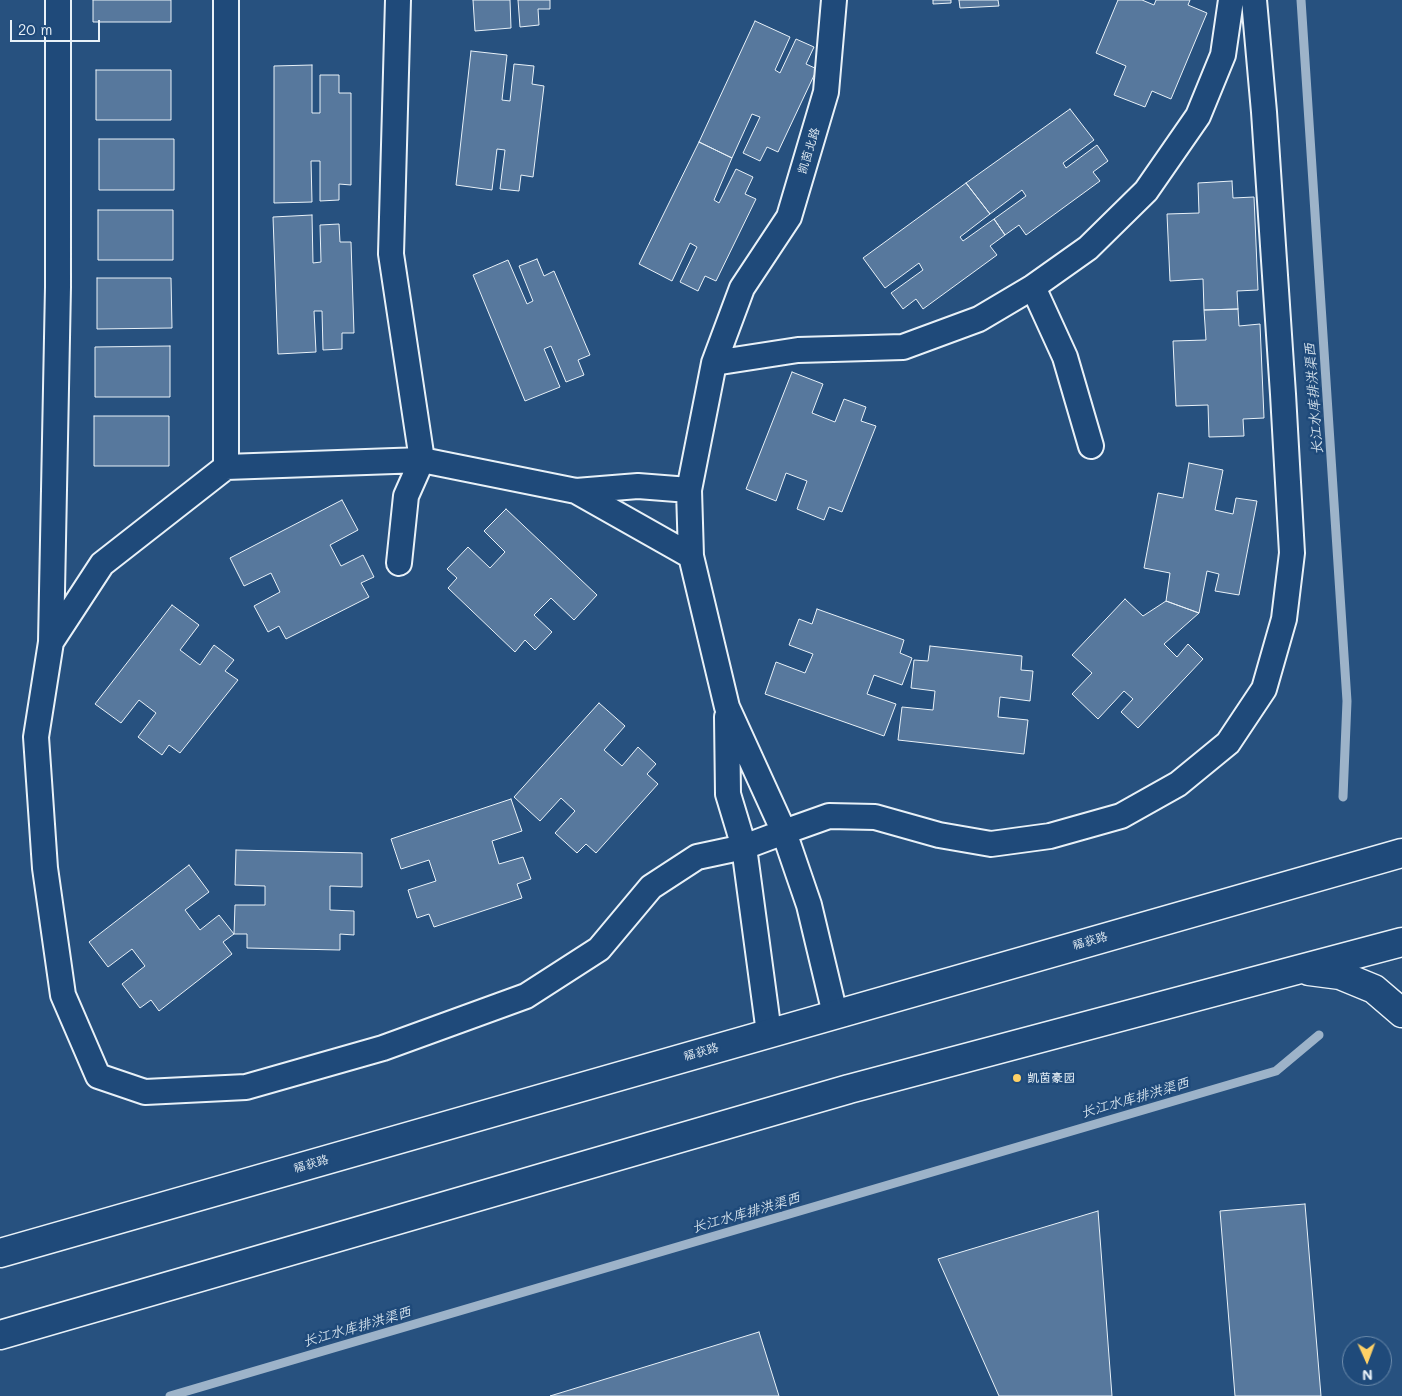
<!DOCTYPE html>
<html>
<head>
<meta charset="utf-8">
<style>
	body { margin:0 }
	#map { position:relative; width:1402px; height:1396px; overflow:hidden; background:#27517f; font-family:Mali,sans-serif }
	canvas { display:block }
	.north { position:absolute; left:1342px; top:1336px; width:50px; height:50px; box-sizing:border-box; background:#1f4a7a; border:1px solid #6f8dac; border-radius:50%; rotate:178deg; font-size:14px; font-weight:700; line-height:20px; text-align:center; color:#e8f1f8 }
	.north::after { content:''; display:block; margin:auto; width:18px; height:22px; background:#ffd166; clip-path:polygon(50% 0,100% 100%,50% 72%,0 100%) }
	.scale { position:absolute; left:10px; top:20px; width:90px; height:22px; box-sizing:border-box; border:2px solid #e8f1f8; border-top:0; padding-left:6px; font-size:15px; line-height:18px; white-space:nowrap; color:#e8f1f8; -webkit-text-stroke:4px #1f4a7a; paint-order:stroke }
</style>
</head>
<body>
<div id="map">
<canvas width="1402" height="1396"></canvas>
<div class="north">N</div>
<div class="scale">20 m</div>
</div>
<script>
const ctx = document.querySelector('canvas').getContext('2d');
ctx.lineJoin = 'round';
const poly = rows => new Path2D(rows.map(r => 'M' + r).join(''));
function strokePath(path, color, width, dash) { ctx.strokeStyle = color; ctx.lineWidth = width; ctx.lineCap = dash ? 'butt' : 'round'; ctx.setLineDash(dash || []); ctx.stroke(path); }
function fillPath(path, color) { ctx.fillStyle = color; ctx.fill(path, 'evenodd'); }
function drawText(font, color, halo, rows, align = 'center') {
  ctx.font = font + ' Mali,"LXGW WenKai TC",sans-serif'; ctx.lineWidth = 5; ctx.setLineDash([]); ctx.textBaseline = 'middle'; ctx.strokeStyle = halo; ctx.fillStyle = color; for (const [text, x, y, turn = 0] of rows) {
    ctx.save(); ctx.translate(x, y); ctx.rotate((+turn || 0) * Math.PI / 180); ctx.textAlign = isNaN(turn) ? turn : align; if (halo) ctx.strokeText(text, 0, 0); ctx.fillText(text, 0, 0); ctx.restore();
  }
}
strokePath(poly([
	[1301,0,1347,701,1343,797],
	[170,1396,1276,1071,1319,1035]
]), '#9db3c9', 9);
const building = poly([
	[93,0,171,0,171,22,93,22,93,0],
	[473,0,510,0,511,28,475,31,473,0],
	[518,0,550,0,550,9,538,9,539,25,520,27,518,0],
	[933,0,951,0,951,3,933,4,933,0],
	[959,0,998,0,999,6,960,8,959,0],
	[1118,0,1142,0,1154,5,1156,0,1190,0,1188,5,1207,13,1171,99,1152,91,1145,107,1114,95,1126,66,1096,53,1118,0],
	[755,21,790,37,775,70,780,73,796,39,814,47,806,64,817,69,778,152,767,147,760,161,743,153,760,117,752,114,732,158,699,142,755,21],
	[471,51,507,55,502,100,510,101,514,64,534,66,532,84,544,86,533,177,521,175,519,191,500,189,505,150,497,149,492,190,456,185,471,51],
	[312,65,312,113,320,113,320,75,339,75,339,93,351,93,351,185,339,184,339,200,320,201,320,161,311,161,312,202,274,203,274,66,312,65],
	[96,70,171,70,171,120,96,120,96,70],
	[1070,109,1094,140,1063,163,1066,168,1097,145,1108,161,1093,172,1100,181,1026,235,1019,225,1005,235,994,219,1026,196,1022,190,990,214,966,183,1070,109],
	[99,139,174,139,174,190,99,190,99,139],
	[699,142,732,158,714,200,719,203,736,169,753,177,745,194,756,199,716,281,705,276,698,291,680,282,697,247,690,243,672,281,639,264,699,142],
	[1232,181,1233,198,1254,197,1258,290,1237,291,1238,309,1204,310,1203,279,1170,281,1167,214,1199,213,1198,183,1232,181],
	[966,183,990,214,960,237,963,241,994,219,1005,235,990,246,997,255,923,309,916,299,903,309,891,293,923,270,919,263,885,288,863,258,966,183],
	[98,210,173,210,173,260,98,260,98,210],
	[312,215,313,263,321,262,320,225,339,224,340,242,351,242,354,333,342,333,342,349,323,350,322,311,314,311,316,352,278,354,273,217,312,215],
	[537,259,544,276,554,271,590,355,578,360,584,375,566,382,551,346,544,349,560,387,525,401,473,275,508,260,527,304,533,301,519,266,537,259],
	[97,278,171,278,172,328,97,329,97,278],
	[1238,309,1239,326,1260,324,1264,418,1243,419,1244,436,1209,437,1208,405,1176,406,1173,341,1206,340,1204,310,1238,309],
	[170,346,170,397,95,397,95,347,170,346],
	[792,372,823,384,812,413,835,422,844,399,866,407,861,421,876,426,842,512,829,507,824,520,797,509,807,481,786,473,776,501,746,489,792,372],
	[94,416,169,416,169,466,94,466,94,416],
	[1189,463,1223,470,1215,510,1233,514,1236,498,1257,501,1239,595,1215,591,1219,574,1207,571,1199,613,1166,601,1170,573,1144,568,1158,493,1183,498,1189,463],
	[342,500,358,530,330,545,341,566,363,555,374,577,361,583,369,597,286,639,279,626,268,632,254,606,280,592,271,573,244,586,230,558,342,500],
	[506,509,597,595,574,620,551,598,534,615,552,632,535,650,525,640,515,652,448,588,457,578,447,569,468,547,490,568,505,552,484,531,506,509],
	[1125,599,1143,616,1166,601,1199,613,1164,644,1177,657,1188,644,1203,659,1138,728,1121,712,1133,699,1124,691,1098,719,1072,694,1092,673,1072,655,1125,599],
	[172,605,199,625,180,650,200,665,214,645,234,660,225,671,238,680,180,753,169,745,162,755,138,737,156,713,139,700,121,723,95,704,172,605],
	[817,609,904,640,900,653,912,658,902,685,874,675,867,694,896,704,884,736,765,694,776,662,805,673,813,654,789,645,799,619,812,624,817,609],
	[930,646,1022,656,1021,670,1033,671,1030,701,1000,697,998,717,1028,720,1024,754,898,740,902,707,933,710,935,691,911,688,914,660,928,661,930,646],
	[599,703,625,726,604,750,622,766,638,747,656,764,647,774,658,784,596,853,586,844,577,853,555,833,575,811,561,798,540,821,514,797,599,703],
	[511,799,522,831,492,841,499,864,523,857,531,879,517,884,522,898,434,927,429,914,417,918,408,890,436,881,429,860,401,869,391,839,511,799],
	[236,850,362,853,362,887,330,886,330,910,354,911,354,935,340,934,340,950,247,948,247,934,234,934,235,905,265,905,265,886,235,885,236,850],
	[189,865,209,892,185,910,200,930,219,915,234,934,223,942,232,954,159,1011,151,1000,140,1008,122,984,145,966,132,949,108,967,89,942,189,865],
	[1305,1204,1321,1396,1235,1396,1220,1211,1305,1204],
	[1098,1211,1112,1396,999,1396,938,1259,1098,1211],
	[759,1332,779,1396,550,1396,759,1332]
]);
fillPath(building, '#57789d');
strokePath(building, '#e8f1f8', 1);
const minor = poly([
	[398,0,391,254,422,460,406,496,399,563],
	[834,0,826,92,789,217,742,288,714,363,689,490,691,556,727,707,784,832,829,816,875,817,939,835,991,844,1050,836,1121,816,1178,784,1228,743,1264,689,1284,619,1292,553,1283,394,1264,112,1254,0],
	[1033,287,1065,357,1091,446],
	[714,363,798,350,903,347,979,319,1033,287,1088,248,1146,191,1198,116,1223,55,1231,0],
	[226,467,226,0],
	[576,491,638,486,689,490],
	[691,556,576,491,422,460,226,467,102,564,51,642,36,737,45,868,63,995,98,1076,145,1092,246,1087,383,1048,526,996,599,949,651,887,697,857,744,847,728,794,727,717],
	[51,642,58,287,58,0],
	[769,1033,744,847,784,832,809,905,835,1014]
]);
const tertiary = poly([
	[1309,971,1340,975,1374,989,1402,1013],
	[0,1253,1402,853],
	[0,1335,849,1089,1402,942]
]);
strokePath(minor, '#e8f1f8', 28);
strokePath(tertiary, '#e8f1f8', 31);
strokePath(minor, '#1f4a7a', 24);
strokePath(tertiary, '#1f4a7a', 28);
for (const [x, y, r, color] of [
	[1017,1078,5,"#ffd166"]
]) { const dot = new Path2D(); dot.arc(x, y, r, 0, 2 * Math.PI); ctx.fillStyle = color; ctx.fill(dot); strokePath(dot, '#1f4a7a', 2); }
drawText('12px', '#e8f1f8', '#1f4a7a', [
	["凯茵北路",809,151,-73],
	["福获路",1090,941,-16],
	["福获路",701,1052,-16],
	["福获路",311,1164,-16]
]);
drawText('bold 12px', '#e8f1f8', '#1f4a7a', [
	["凯茵豪园",1027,1078]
], 'left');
drawText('italic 14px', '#d5e2ec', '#1f4a7a', [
	["长江水库排洪渠西",1314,399,-94],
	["长江水库排洪渠西",1135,1098,-16],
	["长江水库排洪渠西",746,1213,-16],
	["长江水库排洪渠西",357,1327,-16]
]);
</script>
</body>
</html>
